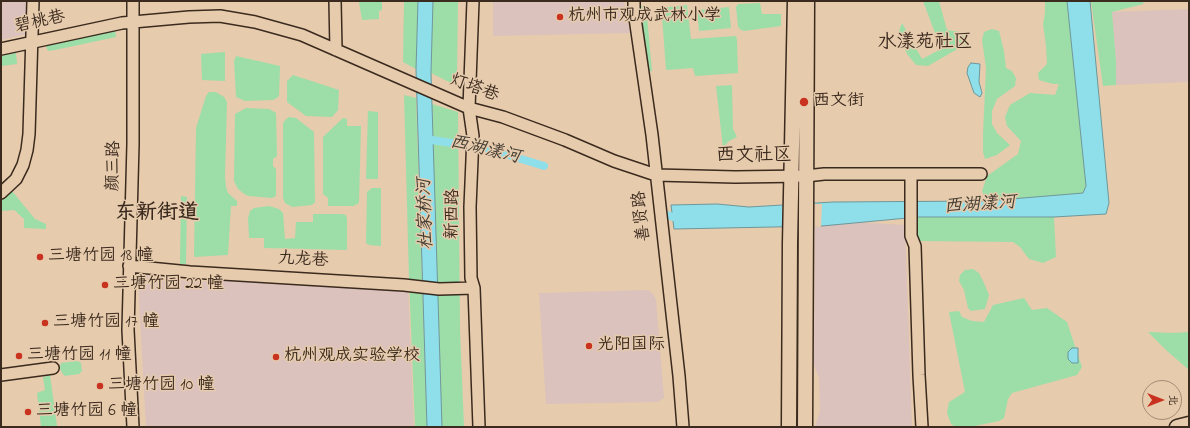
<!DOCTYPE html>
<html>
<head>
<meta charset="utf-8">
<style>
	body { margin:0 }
	#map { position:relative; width:1190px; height:428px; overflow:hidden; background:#e6cbad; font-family:"Indie Flower","LXGW WenKai TC",sans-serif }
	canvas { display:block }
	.frame { position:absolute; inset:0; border:2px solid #3b2a1e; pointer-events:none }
	.north { position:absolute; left:1142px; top:380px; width:40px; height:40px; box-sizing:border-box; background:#e6cbad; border:1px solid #a28b74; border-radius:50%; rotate:90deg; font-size:11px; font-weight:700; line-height:16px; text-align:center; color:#3b2a1e }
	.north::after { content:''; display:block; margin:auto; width:14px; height:18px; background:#c8321e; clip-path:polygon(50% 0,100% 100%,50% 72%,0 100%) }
</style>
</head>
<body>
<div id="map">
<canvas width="1190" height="428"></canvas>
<div class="frame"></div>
<div class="north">北</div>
</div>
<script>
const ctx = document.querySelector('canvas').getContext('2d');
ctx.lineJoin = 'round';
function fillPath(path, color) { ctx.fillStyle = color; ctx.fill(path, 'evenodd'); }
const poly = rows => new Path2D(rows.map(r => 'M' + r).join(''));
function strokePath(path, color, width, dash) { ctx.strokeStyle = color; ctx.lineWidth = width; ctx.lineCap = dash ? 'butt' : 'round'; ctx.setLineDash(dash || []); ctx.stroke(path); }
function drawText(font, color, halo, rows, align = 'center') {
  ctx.font = font + ' "Indie Flower","LXGW WenKai TC",sans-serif'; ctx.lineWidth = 3; ctx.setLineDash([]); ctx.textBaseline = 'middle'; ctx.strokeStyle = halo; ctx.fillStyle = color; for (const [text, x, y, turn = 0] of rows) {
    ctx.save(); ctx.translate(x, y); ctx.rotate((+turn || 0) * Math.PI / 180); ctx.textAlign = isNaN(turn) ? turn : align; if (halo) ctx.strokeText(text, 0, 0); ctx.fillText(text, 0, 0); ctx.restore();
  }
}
fillPath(poly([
	[1,1,29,1,27,34,1,40],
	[493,1,624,1,630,33,493,36],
	[1189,9,1189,82,1116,85,1116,61,1112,12],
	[815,220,905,225,912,427,815,427,820,410,819,378,814,365],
	[144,275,186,281,217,281,284,279,408,287,414,427,146,427,138,281],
	[648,290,653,294,656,300,664,398,658,402,546,404,539,293]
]), '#dbc2bc');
fillPath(poly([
	[344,1,382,1,382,10,379,11,379,19,362,20,359,2],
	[404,1,418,1,416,69,403,62],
	[433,1,458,1,457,77,457,81,453,84,431,73],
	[923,1,939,1,947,30,966,33,966,44,928,66,916,65,907,54,901,40,899,31,902,23,922,59,926,57,941,49],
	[1045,1,1067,1,1086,186,1083,193,987,201,982,191,987,176,1018,154,1021,141,1007,126,1005,117,1010,105,1030,93,1055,95,1059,84,1053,84,1039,80,1038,73,1047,64,1046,46,1043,24,1045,13],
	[1091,1,1144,1,1143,4,1112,12,1116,61,1116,85,1103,86],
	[760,3,762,14,781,14,781,26,744,31,741,30,738,27,736,7,738,4],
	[646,5,652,71,647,72,639,7],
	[687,5,691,39,736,36,737,40,738,73,695,76,693,68,666,70,662,16,655,17,656,11,659,8],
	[729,7,731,28,699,31,697,10],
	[992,29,999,31,1004,51,1006,68,1012,71,1016,78,1015,86,997,99,992,111,992,124,997,133,1010,145,997,155,985,159,983,152,983,134,986,68,982,40,984,32],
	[115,30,116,37,55,50,48,51,45,44],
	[225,52,225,81,202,80,201,54],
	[16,53,17,64,1,66,1,56],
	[236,56,280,66,279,96,277,98,273,100,245,101,236,97,234,61],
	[293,75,339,90,338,110,332,117,306,116,287,102,287,81],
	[732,85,733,129,737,137,729,141,723,148,716,86],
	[209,92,216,92,224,97,227,102,225,177,226,187,228,193,237,201,237,206,231,206,228,255,194,257,196,128,206,96],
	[404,95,416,98,427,427,415,427,409,279],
	[432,104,458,112,460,330,464,427,442,427],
	[246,108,269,109,276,113,277,156,273,159,273,166,276,169,276,196,272,198,248,196,243,193,238,189,234,181,235,114],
	[368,111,378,112,378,179,366,179],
	[289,117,296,118,314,132,315,202,312,205,292,207,285,203,283,198,283,124,285,120],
	[343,118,347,119,347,126,361,126,359,202,358,204,353,206,328,206,328,198,323,194,323,137],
	[372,188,381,188,381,246,369,245,366,243,367,192],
	[12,191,35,219,46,224,46,229,24,228,24,219,14,210,1,211,1,201],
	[181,196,187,197,186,264,180,264],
	[269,206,279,209,283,213,285,239,295,238,296,222,313,222,313,214,342,214,346,215,347,219,347,250,264,248,264,238,249,238,248,218,250,211,254,208],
	[1021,216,1054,217,1056,257,1043,263,1029,259,1020,247,1013,242,918,241,918,217],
	[973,269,979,273,984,283,989,295,985,309,971,311,968,308,964,290,959,281,960,275,965,270],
	[1024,298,1032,310,1047,308,1067,322,1082,367,1077,375,1012,393,1008,399,1004,418,999,421,970,427,956,427,951,424,947,413,949,402,965,392,949,312,959,311,962,317,972,321,984,322,993,305],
	[1148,332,1173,333,1189,332,1189,370,1166,350],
	[77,361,81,363,82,371,79,374,65,376,62,373,60,368,61,363],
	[50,375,57,426,41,427,37,393,45,390,43,377]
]), '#9ddea8');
const water = poly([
	[418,1,433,1,431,73,442,427,427,427,416,69,418,1],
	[1067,1,1090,1,1109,203,1106,214,1054,217,918,217,822,226,674,229,671,205,717,204,749,207,833,202,987,201,1083,193,1086,186,1067,1],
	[971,63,980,64,979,82,982,93,980,97,974,93,967,73,968,67,971,63],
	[1072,348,1078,348,1078,363,1072,363,1068,359,1068,352,1072,348]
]);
fillPath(water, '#8fdfeb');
strokePath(water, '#6d9799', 1);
fillPath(poly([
	[782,204,822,204,821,227,782,226]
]), '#e6cbad');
strokePath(poly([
	[425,139,485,148,544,166],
	[667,215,673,217,683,217]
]), '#8fdfeb', 8);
const minor = poly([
	[335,1,336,50],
	[473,1,469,108,473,136,470,207,471,278,474,288,479,427],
	[634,1,634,11,652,135,679,376,683,427],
	[1,49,122,23,189,17,220,16,255,22,302,35,469,108,503,117,565,140,614,161,656,175,735,177,806,176,824,174,981,174],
	[911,174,911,236,915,246,919,375,922,427],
	[1,193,16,179,23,165,27,150,29,134,33,1],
	[129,266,190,272,404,285,439,289,474,288],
	[1,375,53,368],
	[133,427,128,330,133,144,133,1]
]);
const major = poly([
	[789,427,790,243,795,1],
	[805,427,807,1],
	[1177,427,1189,424]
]);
strokePath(minor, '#3b2a1e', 14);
strokePath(major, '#3b2a1e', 17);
strokePath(minor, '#e6cbad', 11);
strokePath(major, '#e6cbad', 14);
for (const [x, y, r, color] of [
	[560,17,4,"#c8321e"],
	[804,102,5,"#c8321e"],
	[40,257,4,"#c8321e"],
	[105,285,4,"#c8321e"],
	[45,323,4,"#c8321e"],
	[589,346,4,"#c8321e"],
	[19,356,4,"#c8321e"],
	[276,357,4,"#c8321e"],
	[100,386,4,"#c8321e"],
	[28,412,4,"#c8321e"]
]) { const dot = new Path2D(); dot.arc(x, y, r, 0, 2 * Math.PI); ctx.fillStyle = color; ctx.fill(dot); strokePath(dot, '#e6cbad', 1.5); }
drawText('17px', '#3b2a1e', '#e6cbad', [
	["杭州市观成武林小学",568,17],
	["西文街",813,102],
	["三塘竹园 18 幢",48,257],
	["三塘竹园 22 幢",113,285],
	["三塘竹园 17 幢",53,323],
	["光阳国际",597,346],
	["三塘竹园 11 幢",27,356],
	["杭州观成实验学校",284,357],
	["三塘竹园 10 幢",108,386],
	["三塘竹园 6 幢",36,412]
], 'left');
drawText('17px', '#3b2a1e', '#e6cbad', [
	["碧桃巷",40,23,-12],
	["灯塔巷",474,89,20],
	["颜三路",115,166,-89],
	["新西路",454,214,-89],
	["善贤路",643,216,-96],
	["九龙巷",303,261,3]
]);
drawText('italic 18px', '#433c32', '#e6cbad', [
	["西湖漾河",485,151,13],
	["西湖漾河",980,206,-4],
	["杜家桥河",427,214,-92]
]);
drawText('19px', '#3b2a1e', '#e6cbad', [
	["水漾苑社区",925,44],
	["西文社区",754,157]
]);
drawText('bold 21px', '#3b2a1e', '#e6cbad', [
	["东新街道",157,215]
]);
</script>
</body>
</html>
